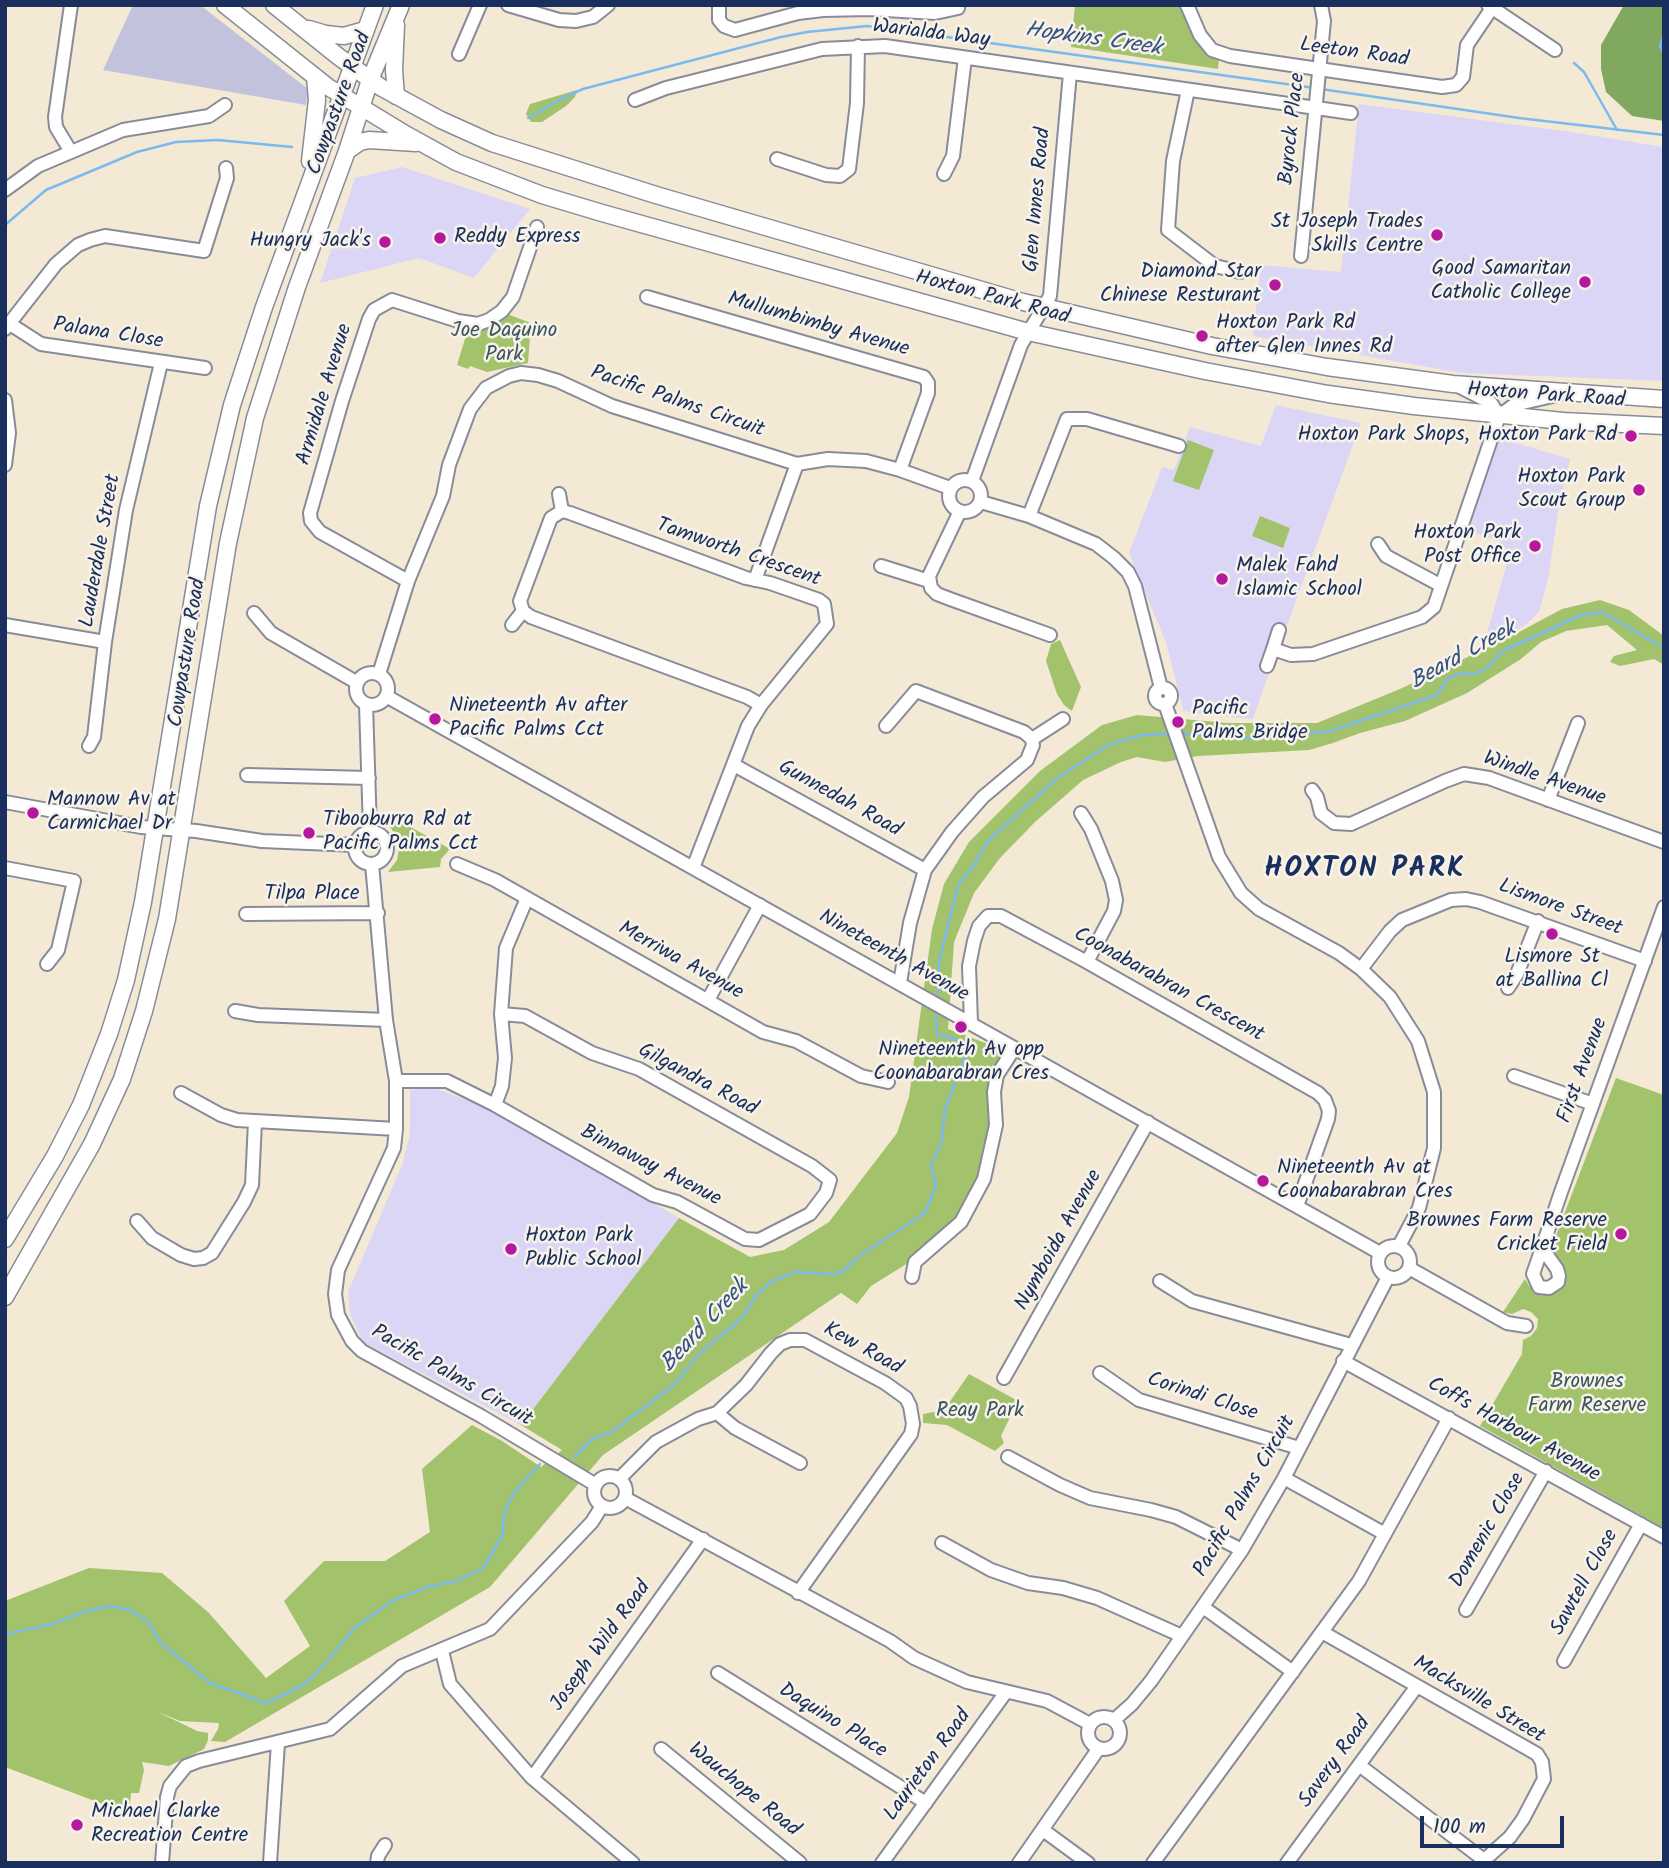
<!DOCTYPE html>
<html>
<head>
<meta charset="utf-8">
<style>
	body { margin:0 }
	#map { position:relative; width:1669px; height:1868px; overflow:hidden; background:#f4e9d4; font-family:Kalam,sans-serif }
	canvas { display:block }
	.frame { position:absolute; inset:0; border:7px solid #1b2f5e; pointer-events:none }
	.scale { position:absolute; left:1420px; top:1816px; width:144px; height:32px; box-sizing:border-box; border:4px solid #1b2f5e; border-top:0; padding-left:9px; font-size:21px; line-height:24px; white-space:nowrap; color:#1b2f5e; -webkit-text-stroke:5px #f7f3e8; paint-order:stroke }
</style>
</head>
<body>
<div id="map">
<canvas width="1669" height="1868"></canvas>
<div class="frame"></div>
<div class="scale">100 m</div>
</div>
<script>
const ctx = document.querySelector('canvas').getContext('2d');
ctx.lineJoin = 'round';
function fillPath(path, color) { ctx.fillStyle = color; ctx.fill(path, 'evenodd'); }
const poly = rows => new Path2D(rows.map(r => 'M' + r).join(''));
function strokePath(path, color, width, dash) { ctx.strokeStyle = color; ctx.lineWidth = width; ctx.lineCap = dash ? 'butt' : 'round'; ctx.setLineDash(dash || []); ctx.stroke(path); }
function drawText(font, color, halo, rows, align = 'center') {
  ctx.font = font + ' Kalam,sans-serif'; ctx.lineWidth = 5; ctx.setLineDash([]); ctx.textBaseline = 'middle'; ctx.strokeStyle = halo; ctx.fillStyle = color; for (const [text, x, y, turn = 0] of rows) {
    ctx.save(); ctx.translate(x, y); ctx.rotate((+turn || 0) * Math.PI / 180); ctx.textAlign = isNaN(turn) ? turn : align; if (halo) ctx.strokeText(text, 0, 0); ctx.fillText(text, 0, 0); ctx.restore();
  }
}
fillPath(poly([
	[1359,104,1564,131,1664,147,1664,381,1462,373,1253,336,1261,265,1341,272],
	[402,167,530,209,474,278,419,258,320,283,355,178],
	[1276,405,1361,423,1286,628,1275,625,1259,668,1269,673,1253,719,1191,713,1183,710,1167,645,1129,553,1162,467,1174,470,1190,427,1261,446],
	[1492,436,1570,459,1560,500,1548,579,1539,612,1523,627,1484,644,1509,556,1497,552,1500,541,1460,528],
	[432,1087,490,1109,679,1218,521,1425,363,1342,350,1314,348,1292,402,1165,410,1134,410,1090]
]), '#dcd6f6');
fillPath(poly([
	[133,5,200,5,308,89,306,105,103,70]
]), '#c2c2dc');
fillPath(poly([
	[1075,5,1180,5,1194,39,1207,53,1219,59,1218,69,1071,47],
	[577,90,575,97,566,106,542,122,531,122,526,114,530,104],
	[507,314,531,323,528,363,487,372,470,366,468,369,457,365,468,329,477,329],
	[1188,440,1214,450,1199,490,1173,481],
	[1260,516,1290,528,1283,548,1252,536],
	[1600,600,1629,610,1664,636,1664,665,1654,659,1620,666,1610,662,1614,656,1637,650,1607,625,1566,631,1541,642,1521,659,1467,693,1405,721,1360,733,1333,743,1309,750,1198,756,1165,762,1137,757,1121,762,1083,780,1035,822,1000,858,974,893,954,942,948,1029,1007,1051,1006,1072,1000,1086,997,1141,966,1214,924,1253,871,1286,857,1304,841,1293,603,1455,490,1587,225,1742,211,1741,218,1729,219,1723,180,1721,156,1711,197,1731,208,1733,208,1740,204,1749,169,1766,142,1762,144,1770,139,1793,131,1793,129,1814,5,1767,5,1601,89,1568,162,1573,208,1612,266,1678,310,1646,284,1601,324,1561,385,1561,430,1532,422,1469,472,1425,502,1441,541,1467,562,1450,521,1425,679,1218,750,1257,784,1250,829,1222,897,1133,909,1097,932,929,944,884,969,842,1040,771,1102,725,1137,715,1228,723,1317,723,1400,689,1508,638,1562,609],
	[1060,640,1081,687,1072,711,1064,705,1057,694,1046,661,1051,644],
	[391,816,450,849,441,859,440,867,388,872,397,860,399,849,398,838,390,827],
	[1616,1078,1664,1095,1664,1528,1480,1426,1522,1354,1523,1340,1531,1336,1537,1328,1538,1319,1531,1312,1523,1309,1512,1314,1503,1312,1525,1279,1530,1287,1539,1293,1549,1294,1561,1289,1565,1278,1562,1265,1551,1249],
	[969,1374,1018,1401,1001,1436,1004,1443,995,1451,947,1425,923,1423,923,1414,944,1410]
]), '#a2c26b');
fillPath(poly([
	[1624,5,1664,5,1664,121,1632,116,1606,92,1601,69,1601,45]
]), '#81a85f');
strokePath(poly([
	[1664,34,1660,46,1664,54],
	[1574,63,1584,72,1617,130],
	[1321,89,1519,118,1664,135],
	[528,118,561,99,583,89,781,37,807,32,867,26,1315,88],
	[5,225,46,190,137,152,176,142,218,140,292,147],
	[1185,734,1262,738,1330,731,1437,695,1448,678,1462,673,1478,673,1490,665,1501,652,1581,615,1602,612,1664,648],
	[938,994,939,962,958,885,973,867,987,842,1056,779,1110,744,1143,735,1167,734],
	[574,1457,592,1439,612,1432,676,1383,697,1356,742,1318,757,1294,773,1281,795,1272,832,1274,843,1271,859,1256,925,1213,936,1185,931,1165,941,1144,945,1109,965,1057,964,1045,953,1038,937,1035,936,1009],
	[5,1634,49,1625,84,1612,108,1606,128,1609,147,1620,160,1642,210,1683,266,1703,304,1685,325,1664,355,1627,392,1601,431,1586,457,1581,483,1568,502,1536,505,1510,516,1490,540,1464]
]), '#7bbaef', 2.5);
const minor = poly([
	[508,5,559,20,576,21,593,17,608,5],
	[719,5,719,20,724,26,735,30,798,13,823,10,869,9,935,13,958,8],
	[1187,5,1200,35,1212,50,1230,56,1442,87,1456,85,1463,77,1467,45,1492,8],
	[1488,5,1555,50],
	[459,54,480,5],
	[1188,90,1173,161,1168,230,1215,266,1240,272],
	[635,100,666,88,822,49,885,46,1351,113],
	[71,152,56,127,55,117,71,5],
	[777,159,826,175,840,176,849,169,857,103,858,46],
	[944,174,953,156,965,58],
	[5,190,38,166,123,130,209,116,225,105],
	[1301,256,1324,21,1321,5],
	[647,297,924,377,928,383,928,393,900,470],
	[10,324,41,344,205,368],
	[5,329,56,264,78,245,90,240,105,236,204,251,227,178,226,168],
	[1458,386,1491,403,1499,416],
	[5,400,9,433,5,465],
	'949 496a16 16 0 1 1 32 0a16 16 0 1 1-32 0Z',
	[972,481,1021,345,1050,296,1070,73],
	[559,494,562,511],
	[981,502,1029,516,1096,544,1114,558,1128,572,1135,586,1161,688],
	[960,511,929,576,931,588,937,594,950,599,1050,635],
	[1029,516,1067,419,1087,419,1179,446],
	[1378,544,1386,556,1440,585],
	[881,566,929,581],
	[755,580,797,464],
	[408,581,320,532,311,521,310,513,342,401,369,319,374,310,392,300,458,321,478,324,489,320,502,311,513,297,537,227],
	[254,613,271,633,356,682],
	[5,625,105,642],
	[512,625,523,611],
	[1273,649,1279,630],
	[1267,666,1273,649,1291,655,1313,654,1422,617,1434,607,1499,416,1514,405,1557,395],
	'356 689a16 16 0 1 1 32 0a16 16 0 1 1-32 0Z',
	[379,674,408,581,443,496,449,465,470,409,486,388,509,376,521,373,538,375,558,381,612,406,797,464,828,459,866,461,900,470,950,488],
	'1155 696a8 8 0 1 1 16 0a8 8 0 1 1-16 0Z',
	[386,696,1380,1253],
	[366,704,370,831],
	[1165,704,1219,857,1241,893,1259,909,1339,953,1361,969,1390,997,1418,1041,1434,1092,1434,1148,1419,1208,1399,1246],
	[886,726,916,691,1024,732,1032,739,1033,745,1027,760,983,797,952,832,925,870,910,923,900,983],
	[1032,739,1063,719],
	[89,746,94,737,105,642,126,510,161,363],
	[734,765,925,870],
	[247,775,369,778],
	[1312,790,1317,797,1321,813,1334,823,1351,824,1445,781,1464,774,1489,778,1664,842],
	[1548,800,1578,723],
	[5,802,141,827,196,831,262,841,355,845],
	[1081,813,1091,829,1112,881,1116,900,1114,911,1087,962],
	'355 848a16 16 0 1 1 32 0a16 16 0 1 1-32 0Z',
	[372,864,386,1020,396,1081,396,1129,394,1148,338,1270,335,1294,338,1315,352,1341,362,1351,481,1416,596,1485],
	[457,864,495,880,763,1032,796,1041,861,1076,888,1082],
	[5,868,74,881,58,950,47,964],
	[693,868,748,726,761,705,827,624,824,604,819,600,770,583,746,578,570,513,562,511,551,518,520,601,523,611,531,617,747,697,761,705],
	[246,914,378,913],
	[1361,969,1390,931,1402,920,1451,900,1466,899,1480,902,1645,961],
	[1508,988,1517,974,1538,921],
	[708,1000,760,905],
	[235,1011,258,1015,386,1020],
	[971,1023,969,966,974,941,979,926,988,916,1001,916,1087,962,1318,1093,1325,1100,1329,1111,1328,1119,1297,1206],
	[1514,1076,1593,1104],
	[396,1081,447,1081,495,1105,653,1195,677,1202,745,1239,759,1240,810,1214,826,1193,830,1180,812,1166,639,1069,592,1053,525,1016,501,1014],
	[181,1093,221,1115,237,1120,396,1129],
	[495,1105,502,1086,505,1058,501,1014,506,948,527,898],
	[137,1221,152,1238,181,1255,194,1259,203,1258,212,1253,244,1202,252,1185,255,1122],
	'1378 1262a16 16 0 1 1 32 0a16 16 0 1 1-32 0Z',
	[1542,1248,1557,1269,1559,1276,1558,1282,1549,1288,1539,1287,1533,1274,1542,1248,1561,1192,1664,907],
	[1409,1268,1507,1323,1526,1326],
	[912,1277,915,1262,961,1222,984,1179,996,1125,994,1092,997,1075,1014,1049],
	[1160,1281,1192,1301,1351,1345],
	[1343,1361,1664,1537],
	[1100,1373,1139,1400,1299,1448],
	[1004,1378,1148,1122],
	[717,1413,735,1428,800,1463],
	[1008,1457,1060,1485,1090,1498,1151,1510,1176,1517,1242,1550],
	'594 1492a16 16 0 1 1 32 0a16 16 0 1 1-32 0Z',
	[1284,1478,1385,1534],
	[619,1479,656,1442,698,1419,717,1413,746,1385,771,1353,780,1344,790,1340,805,1340,885,1383,906,1398,910,1406,913,1424,911,1434,798,1593],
	[625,1498,890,1641,914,1658,967,1682,1047,1701,1090,1724],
	[942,1543,991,1570,1028,1583,1063,1588,1097,1598,1182,1636],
	[1203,1607,1293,1672],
	[1466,1610,1546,1471],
	[1322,1632,1537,1754,1542,1762,1544,1779,1523,1819,1510,1837,1481,1863],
	[442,1651,450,1684,532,1778,633,1863],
	[1564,1661,1641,1524],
	[718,1673,926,1803],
	'1088 1733a16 16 0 1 1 32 0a16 16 0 1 1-32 0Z',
	[1114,1720,1132,1704,1151,1681,1242,1550,1284,1478,1388,1277],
	[661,1749,800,1863],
	[1359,1765,1484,1860],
	[532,1778,703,1539],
	[1043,1830,1088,1863],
	[162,1863,167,1797,170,1786,186,1766,199,1761,330,1729,402,1666,490,1629,592,1522,602,1506],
	[270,1863,278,1743],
	[377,1863,378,1856,385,1845],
	[882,1863,1006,1692],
	[1019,1863,1099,1748],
	[1153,1863,1359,1581,1449,1418],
	[1287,1863,1417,1686]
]);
const major = poly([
	[225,5,328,87,407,135,456,162,542,195,602,213,1028,332,1205,371,1328,394,1414,406,1563,421,1664,426],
	[274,5,339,57,382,88,441,120,492,143,656,195,1023,302,1212,346,1327,367,1453,384,1664,399],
	[396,25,394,70,396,96],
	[309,29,326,34,344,36,365,30],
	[347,151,360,142,369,140,416,143],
	[310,161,317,100,315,77],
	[5,1239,55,1156,81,1105,109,1034,126,980,143,902,208,506,232,405,264,307,375,5],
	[5,1297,92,1144,122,1079,144,1011,167,919,228,543,255,418,297,287,347,151,370,80,401,5]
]);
strokePath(minor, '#888c99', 16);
strokePath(major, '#888c99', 19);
strokePath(minor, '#fff', 12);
strokePath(major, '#fff', 16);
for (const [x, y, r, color] of [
	[1437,235,7,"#b5179e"],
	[440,238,7,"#b5179e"],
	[385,242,7,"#b5179e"],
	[1585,282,7,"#b5179e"],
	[1275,285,7,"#b5179e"],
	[1202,336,7,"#b5179e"],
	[1631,436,7,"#b5179e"],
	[1639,490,7,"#b5179e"],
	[1535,546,7,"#b5179e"],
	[1222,579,7,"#b5179e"],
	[435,719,7,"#b5179e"],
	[1178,722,7,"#b5179e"],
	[33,813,7,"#b5179e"],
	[309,833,7,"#b5179e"],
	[1552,934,7,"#b5179e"],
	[961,1027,7,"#b5179e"],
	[1263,1181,7,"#b5179e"],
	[1621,1234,7,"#b5179e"],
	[511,1249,7,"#b5179e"],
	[77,1825,7,"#b5179e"]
]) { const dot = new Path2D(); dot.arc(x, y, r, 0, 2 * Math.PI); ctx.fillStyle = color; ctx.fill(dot); strokePath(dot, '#f7f3e8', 2.5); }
drawText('21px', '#1b2f5e', '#f7f3e8', [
	["Warialda Way",931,35,7],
	["Leeton Road",1354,54,8],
	["Cowpasture Road",341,104,-70],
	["Byrock Place",1294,129,-84],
	["Glen Innes Road",1039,200,-85],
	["Hoxton Park Road",992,299,15],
	["Mullumbimby Avenue",818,326,16],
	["Palana Close",108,335,9],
	["Armidale Avenue",326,395,-73],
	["Hoxton Park Road",1546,397,4],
	["Pacific Palms Circuit",677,403,19],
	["Lauderdale Street",102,551,-80],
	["Tamworth Crescent",738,554,19],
	["Cowpasture Road",189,653,-81],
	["Windle Avenue",1544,780,19],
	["Gunnedah Road",839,800,29],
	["Tilpa Place",312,895],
	["Lismore Street",1560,909,20],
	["Nineteenth Avenue",893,957,29],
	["Merriwa Avenue",680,962,29],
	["Coonabarabran Crescent",1168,986,29],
	["First Avenue",1584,1071,-70],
	["Gilgandra Road",697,1081,28],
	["Binnaway Avenue",650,1167,27],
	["Nymboida Avenue",1060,1241,-61],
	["Kew Road",862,1350,29],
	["Pacific Palms Circuit",451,1377,30],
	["Corindi Close",1202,1398,18],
	["Coffs Harbour Avenue",1513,1431,29],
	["Pacific Palms Circuit",1246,1497,-60],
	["Domenic Close",1489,1531,-60],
	["Sawtell Close",1586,1583,-61],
	["Joseph Wild Road",602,1647,-54],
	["Macksville Street",1478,1701,31],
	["Daquino Place",832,1722,32],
	["Savery Road",1336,1763,-54],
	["Laurieton Road",929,1766,-54],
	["Wauchope Road",743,1791,39]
]);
drawText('21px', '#1b2f5e', '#f7f3e8', [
	["St Joseph Trades",1423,223,"right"],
	["Skills Centre",1423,247,"right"],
	["Reddy Express",454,238],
	["Hungry Jack's",371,242,"right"],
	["Good Samaritan",1571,270,"right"],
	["Catholic College",1571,294,"right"],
	["Diamond Star",1261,273,"right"],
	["Chinese Resturant",1261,297,"right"],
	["Hoxton Park Rd",1216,324],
	["after Glen Innes Rd",1216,348],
	["Hoxton Park Shops, Hoxton Park Rd",1617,436,"right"],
	["Hoxton Park",1625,478,"right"],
	["Scout Group",1625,502,"right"],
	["Hoxton Park",1521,534,"right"],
	["Post Office",1521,558,"right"],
	["Malek Fahd",1236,567],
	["Islamic School",1236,591],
	["Nineteenth Av after",449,707],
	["Pacific Palms Cct",449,731],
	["Pacific",1192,710],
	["Palms Bridge",1192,734],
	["Mannow Av at",47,801],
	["Carmichael Dr",47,825],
	["Tibooburra Rd at",323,821],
	["Pacific Palms Cct",323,845],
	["Lismore St",1552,958,"center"],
	["at Ballina Cl",1552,982,"center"],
	["Nineteenth Av opp",961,1051,"center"],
	["Coonabarabran Cres",961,1075,"center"],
	["Nineteenth Av at",1277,1169],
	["Coonabarabran Cres",1277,1193],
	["Brownes Farm Reserve",1607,1222,"right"],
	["Cricket Field",1607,1246,"right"],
	["Hoxton Park",525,1237],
	["Public School",525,1261],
	["Michael Clarke",91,1813],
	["Recreation Centre",91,1837]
], 'left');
drawText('21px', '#3d5461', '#f7f3e8', [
	["Joe Daquino",504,332],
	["Park",504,356],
	["Brownes",1587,1383],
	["Farm Reserve",1587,1407],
	["Reay Park",980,1412]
]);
drawText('italic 23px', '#335282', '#f7f3e8', [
	["Hopkins Creek",1093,41,8],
	["Beard Creek",1464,657,-29],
	["Beard Creek",706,1327,-47]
]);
ctx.letterSpacing = '2px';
drawText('bold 28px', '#1b2f5e', '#f7f3e8', [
	["HOXTON PARK",1365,871]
]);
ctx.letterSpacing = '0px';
</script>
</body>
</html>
